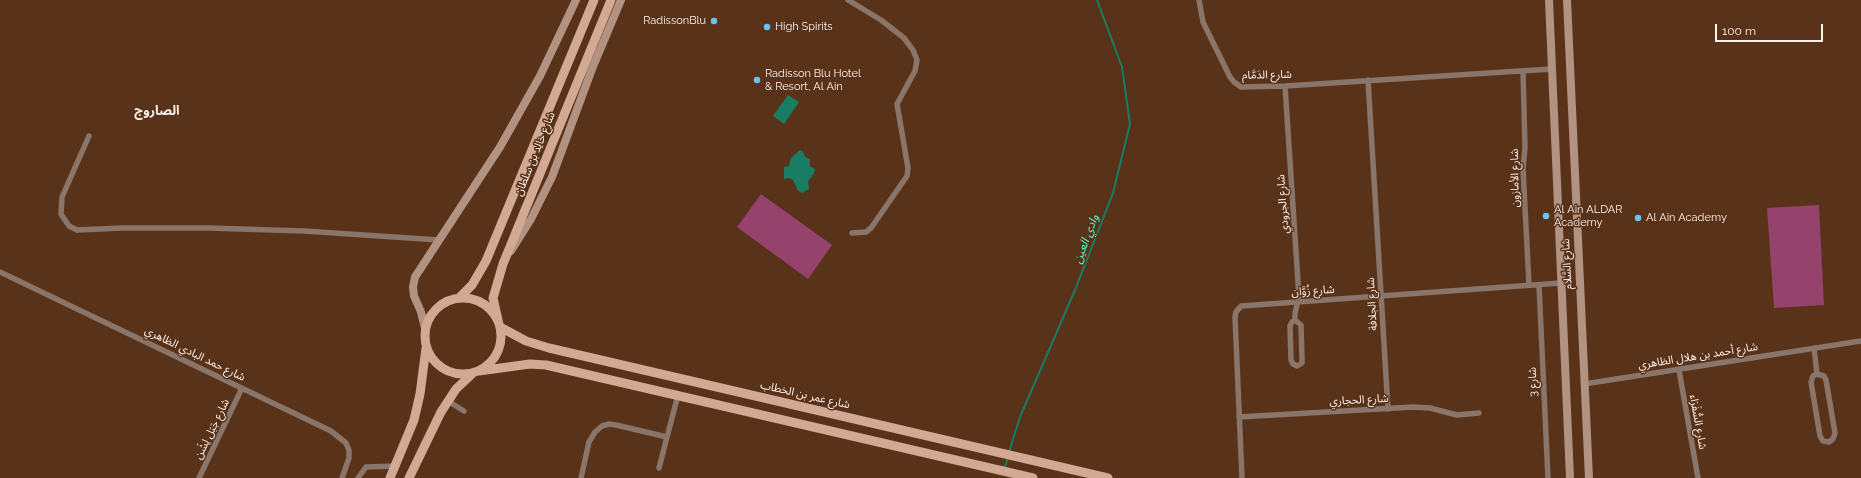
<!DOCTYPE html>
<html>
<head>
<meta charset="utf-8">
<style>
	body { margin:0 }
	#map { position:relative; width:1861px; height:478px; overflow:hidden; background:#59321a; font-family:Raleway,sans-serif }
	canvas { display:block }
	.scale { position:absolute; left:1715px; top:24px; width:108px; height:18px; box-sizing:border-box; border:2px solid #fcf2ec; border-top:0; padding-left:5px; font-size:12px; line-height:14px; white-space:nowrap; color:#fcf2ec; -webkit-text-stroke:3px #59321a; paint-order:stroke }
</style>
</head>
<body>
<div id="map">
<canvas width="1861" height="478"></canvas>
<div class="scale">100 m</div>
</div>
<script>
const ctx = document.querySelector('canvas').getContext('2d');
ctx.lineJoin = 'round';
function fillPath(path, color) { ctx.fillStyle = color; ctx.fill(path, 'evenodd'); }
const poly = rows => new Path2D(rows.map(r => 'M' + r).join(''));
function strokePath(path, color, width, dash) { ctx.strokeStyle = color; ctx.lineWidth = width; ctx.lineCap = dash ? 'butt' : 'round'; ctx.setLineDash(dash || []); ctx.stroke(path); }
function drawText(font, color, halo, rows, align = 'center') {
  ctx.font = font + ' Raleway,"Noto Sans Arabic",sans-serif'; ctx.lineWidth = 3; ctx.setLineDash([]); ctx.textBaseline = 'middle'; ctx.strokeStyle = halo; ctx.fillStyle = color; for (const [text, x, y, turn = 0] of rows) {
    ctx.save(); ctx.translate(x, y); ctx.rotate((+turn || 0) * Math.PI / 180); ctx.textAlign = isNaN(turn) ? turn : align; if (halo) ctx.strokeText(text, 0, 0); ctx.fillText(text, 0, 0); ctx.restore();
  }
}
fillPath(poly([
	[761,194,832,245,808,279,737,227],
	[1819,205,1824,305,1774,308,1767,208]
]), '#95426c');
fillPath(poly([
	[788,95,799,102,784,124,773,116],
	[800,150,803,152,805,157,810,159,810,167,814,168,815,170,813,175,808,181,809,189,802,193,798,191,793,180,789,178,784,179,784,167,789,166,791,158]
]), '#197d64');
strokePath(poly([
	[1009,452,1020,417,1075,290,1113,193,1130,124,1122,67,1097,0],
	[1004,469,1008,458]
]), '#197d64', 2);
strokePath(poly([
	[848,0,881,20,904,38,913,50,917,60,915,71,897,104,908,168,907,176,871,228,866,232,852,233],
	[1199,0,1203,22,1230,77,1234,82,1241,87,1285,86,1552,69],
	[1523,71,1525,148,1523,168,1529,285],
	[1368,80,1388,409],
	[1285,86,1299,297,1295,313,1295,320],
	[89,136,62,197,61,214,69,226,77,230,122,228,209,228,304,231,439,240],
	[0,272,331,431,346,443,349,450,349,458,342,478],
	[1539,285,1548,478],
	[1295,320,1301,325,1302,359,1302,363,1297,366,1293,364,1291,360,1290,326,1292,322,1295,320],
	[1814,348,1817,374],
	[1679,370,1698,478],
	[1817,374,1824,376,1826,380,1835,433,1833,439,1829,442,1823,441,1820,436,1811,382,1813,376,1817,374],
	[1584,384,1861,341],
	[448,401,464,411],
	[1239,417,1413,407,1430,408,1457,415,1479,413],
	[659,468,678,395],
	[199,478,242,388],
	[358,478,366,467,396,466],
	[581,478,589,442,595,432,602,426,609,424,616,425,667,437],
	[1242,478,1235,317,1236,312,1241,306,1561,283]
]), '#89756a', 5.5);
strokePath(poly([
	[1549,0,1570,478],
	[1567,0,1589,478],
	[511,251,531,219,552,177,592,69,621,0],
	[425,328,421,312,414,296,413,287,415,277,500,147,540,76,576,0]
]), '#b29381', 8);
strokePath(poly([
	'425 336a38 38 0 1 1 76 0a38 38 0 1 1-76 0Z',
	[459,298,472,285,486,261,594,0],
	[498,320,493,298,503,264,611,0],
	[500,327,526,341,549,348,1108,478],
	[479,371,530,364,546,365,1033,478],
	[390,478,414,420,420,394,426,348],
	[409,478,441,412,456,389,472,374]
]), '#d2aa94', 9);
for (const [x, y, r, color] of [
	[714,21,4,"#67c4f0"],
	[767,27,4,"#67c4f0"],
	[757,80,4,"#67c4f0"],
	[1546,216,4,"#67c4f0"],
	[1638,218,4,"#67c4f0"]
]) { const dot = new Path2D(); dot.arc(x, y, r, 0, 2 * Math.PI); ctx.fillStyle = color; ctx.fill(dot); strokePath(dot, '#59321a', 1.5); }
drawText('11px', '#fcf2ec', '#59321a', [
	["RadissonBlu",706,21,"right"],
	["High Spirits",775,27],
	["Radisson Blu Hotel",765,74],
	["& Resort, Al Ain",765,87],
	["Al Ain ALDAR",1554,210],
	["Academy",1554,223],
	["Al Ain Academy",1646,218]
], 'left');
drawText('11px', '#fcf2ec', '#59321a', [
	["شارع الدَمَّام",1267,75,-1],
	["شارع خالِد بن سلطان",535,154,-68],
	["شارع الأمازون",1515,178,-91],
	["شارع الجرودي",1283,204,-94],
	["شارع السَّلام",1567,264,-93],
	["شارع زُوَّان",1313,291,-4],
	["شارع الجلافة",1372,304,-93],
	["شارع حمد البادي الظاهري",195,354,26],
	["شارع أحمد بن هلال الظاهري",1698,356,-9],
	["شارع 3",1533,382,-93],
	["شارع عمر بن الخطاب",805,395,13],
	["شارع الحجاري",1359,400,-3],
	["شارع السُّفَرَاء",1698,422,80],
	["شارع جَبَل لِشَن",212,429,-64]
]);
drawText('italic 12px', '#50facb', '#59321a', [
	["وادي العين",1086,239,-69]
]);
drawText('bold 13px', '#fcf2ec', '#59321a', [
	["الصاروج",157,111]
]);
</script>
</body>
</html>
